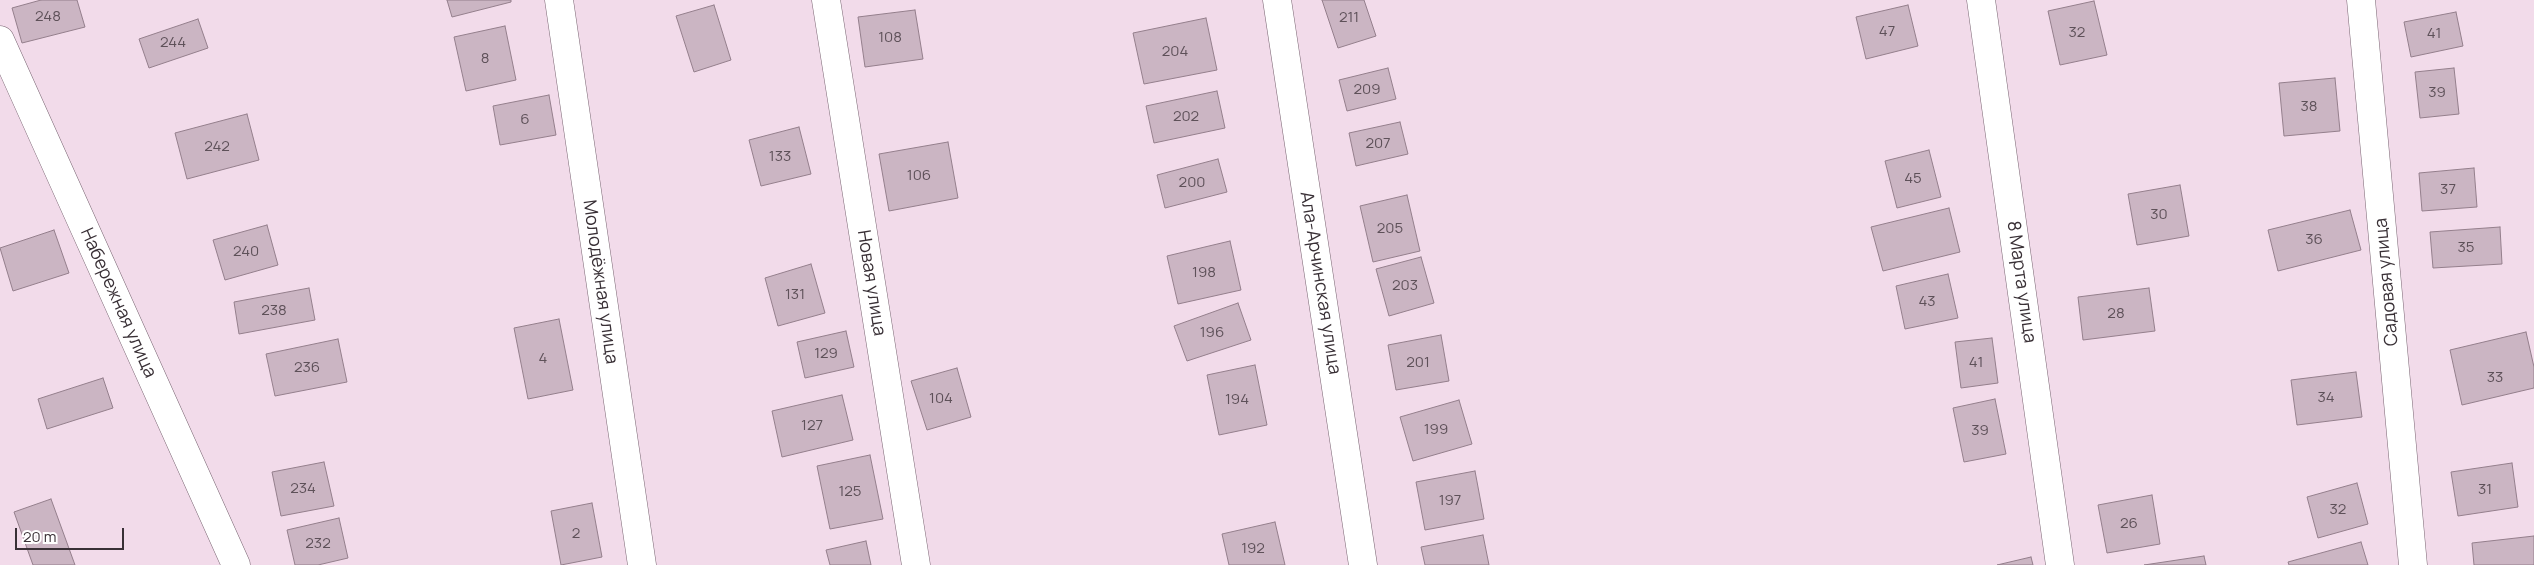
<!DOCTYPE html>
<html>
<head>
<meta charset="utf-8">
<style>
	body { margin:0 }
	#map { position:relative; width:2534px; height:565px; overflow:hidden; background:#f2dbea; font-family:Manrope,sans-serif }
	canvas { display:block }
	.scale { position:absolute; left:15px; top:528px; width:109px; height:22px; box-sizing:border-box; border:2px solid #393036; border-top:0; padding-left:6px; font-size:15px; line-height:18px; white-space:nowrap; color:#393036; -webkit-text-stroke:4px #fff; paint-order:stroke }
</style>
</head>
<body>
<div id="map">
<canvas width="2534" height="565"></canvas>
<div class="scale">20 m</div>
</div>
<script>
const ctx = document.querySelector('canvas').getContext('2d');
ctx.lineJoin = 'round';
function fillPath(path, color) { ctx.fillStyle = color; ctx.fill(path, 'evenodd'); }
const poly = rows => new Path2D(rows.map(r => 'M' + r).join(''));
function strokePath(path, color, width, dash) { ctx.strokeStyle = color; ctx.lineWidth = width; ctx.lineCap = dash ? 'butt' : 'round'; ctx.setLineDash(dash || []); ctx.stroke(path); }
function drawText(font, color, halo, rows, align = 'center') {
  ctx.font = font + ' Manrope,sans-serif'; ctx.lineWidth = 5; ctx.setLineDash([]); ctx.textBaseline = 'middle'; ctx.strokeStyle = halo; ctx.fillStyle = color; for (const [text, x, y, turn = 0] of rows) {
    ctx.save(); ctx.translate(x, y); ctx.rotate((+turn || 0) * Math.PI / 180); ctx.textAlign = isNaN(turn) ? turn : align; if (halo) ctx.strokeText(text, 0, 0); ctx.fillText(text, 0, 0); ctx.restore();
  }
}
const building = poly([
	[41,0,77,0,85,27,22,43,12,8,41,0],
	[447,0,511,0,511,2,452,17,447,0],
	[1322,0,1364,0,1376,36,1338,48,1322,0],
	[2094,1,2107,55,2060,65,2048,11,2094,1],
	[714,5,731,60,694,72,676,16,714,5],
	[1908,5,1918,46,1866,59,1856,17,1908,5],
	[915,10,923,59,865,67,858,17,915,10],
	[2456,12,2463,46,2411,57,2404,22,2456,12],
	[1206,18,1217,70,1144,84,1133,33,1206,18],
	[198,19,208,48,149,68,139,39,198,19],
	[505,26,516,80,466,91,454,37,505,26],
	[1388,68,1396,99,1347,111,1339,80,1388,68],
	[2454,68,2459,114,2420,118,2415,72,2454,68],
	[2335,78,2340,131,2284,136,2279,83,2335,78],
	[1217,91,1225,128,1154,143,1146,106,1217,91],
	[549,95,556,135,500,145,493,106,549,95],
	[247,114,259,160,187,179,175,133,247,114],
	[1400,122,1408,154,1356,166,1349,133,1400,122],
	[799,127,811,174,761,186,749,140,799,127],
	[948,142,958,198,889,211,879,154,948,142],
	[1929,150,1941,197,1897,208,1885,161,1929,150],
	[1218,159,1227,192,1165,208,1157,175,1218,159],
	[2474,168,2477,207,2422,211,2419,173,2474,168],
	[2180,185,2189,236,2137,245,2128,194,2180,185],
	[1407,195,1420,251,1373,262,1360,206,1407,195],
	[1949,208,1960,252,1883,271,1871,227,1949,208],
	[2350,210,2361,250,2278,271,2268,230,2350,210],
	[267,225,278,265,225,280,213,240,267,225],
	[2500,227,2502,264,2433,268,2430,232,2500,227],
	[54,230,69,273,13,291,0,248,54,230],
	[1230,241,1241,290,1178,304,1167,256,1230,241],
	[1421,257,1434,303,1389,316,1376,269,1421,257],
	[811,264,825,313,778,326,765,278,811,264],
	[1948,274,1958,318,1905,329,1896,286,1948,274],
	[309,288,315,320,239,334,234,302,309,288],
	[2149,288,2155,331,2083,340,2078,297,2149,288],
	[1238,303,1251,340,1187,361,1174,326,1238,303],
	[559,319,573,390,528,399,514,328,559,319],
	[846,331,854,367,805,378,797,342,846,331],
	[2526,332,2534,367,2534,388,2462,405,2450,350,2526,332],
	[1441,335,1449,381,1396,390,1388,345,1441,335],
	[1992,338,1998,383,1961,388,1955,342,1992,338],
	[338,339,347,382,275,396,266,354,338,339],
	[1255,365,1267,425,1219,435,1207,375,1255,365],
	[957,368,971,417,927,430,911,381,957,368],
	[2356,372,2362,417,2297,425,2291,380,2356,372],
	[103,378,113,408,47,429,38,399,103,378],
	[842,395,853,440,782,457,772,411,842,395],
	[1995,399,2006,454,1964,462,1953,408,1995,399],
	[1459,400,1472,444,1413,461,1400,417,1459,400],
	[870,455,883,519,830,529,817,466,870,455],
	[324,462,334,506,281,516,272,472,324,462],
	[2512,463,2518,507,2458,516,2451,472,2512,463],
	[1475,471,1484,519,1425,530,1416,482,1475,471],
	[2357,483,2368,524,2318,538,2307,497,2357,483],
	[2152,495,2160,544,2107,553,2098,505,2152,495],
	[51,499,75,565,33,565,14,512,51,499],
	[592,503,602,557,561,565,551,511,592,503],
	[339,518,348,558,318,565,295,565,287,530,339,518],
	[1275,522,1285,565,1229,565,1222,534,1275,522],
	[1483,535,1489,565,1425,565,1421,547,1483,535],
	[2534,536,2534,565,2474,565,2472,543,2534,536],
	[866,541,871,565,830,565,826,550,866,541],
	[2361,542,2368,565,2289,565,2288,562,2361,542],
	[2204,556,2206,565,2144,565,2204,556],
	[2031,557,2033,565,1997,565,2031,557]
]);
fillPath(building, '#cbb5c3');
strokePath(building, '#947f8c', 1);
const street = poly([
	[559,0,642,565],
	[826,0,916,565],
	[1277,0,1363,565],
	[1981,0,2060,565],
	[2361,0,2413,565],
	[0,40,236,565]
]);
strokePath(street, '#796572', 29);
strokePath(street, '#fff', 28);
drawText('15px', '#5e5159', null, [
	["248",48,17],
	["211",1349,18],
	["47",1887,32],
	["32",2077,33],
	["41",2434,34],
	["108",890,38],
	["244",173,43],
	["204",1175,52],
	["8",485,59],
	["209",1367,90],
	["39",2437,93],
	["38",2309,107],
	["202",1186,117],
	["6",525,120],
	["207",1378,144],
	["242",217,147],
	["133",780,157],
	["106",919,176],
	["45",1913,179],
	["200",1192,183],
	["37",2448,190],
	["30",2159,215],
	["205",1390,229],
	["36",2314,240],
	["35",2466,248],
	["240",246,252],
	["198",1204,273],
	["203",1405,286],
	["131",795,295],
	["43",1927,302],
	["238",274,311],
	["28",2116,314],
	["196",1212,333],
	["129",826,354],
	["4",543,359],
	["201",1418,363],
	["41",1976,363],
	["236",307,368],
	["33",2495,378],
	["34",2326,398],
	["104",941,399],
	["194",1237,400],
	["127",812,426],
	["199",1436,430],
	["39",1980,431],
	["234",303,489],
	["31",2485,490],
	["125",850,492],
	["197",1450,501],
	["32",2338,510],
	["26",2129,524],
	["2",576,534],
	["232",318,544],
	["192",1253,549]
]);
drawText('18px', '#393036', '#fff', [
	["Молодёжная улица",600,282,82],
	["8 Марта улица",2021,282,82],
	["Садовая улица",2387,282,-95],
	["Новая улица",871,283,81],
	["Ала-Арчинская улица",1320,283,81],
	["Набережная улица",118,303,66]
]);
</script>
</body>
</html>
